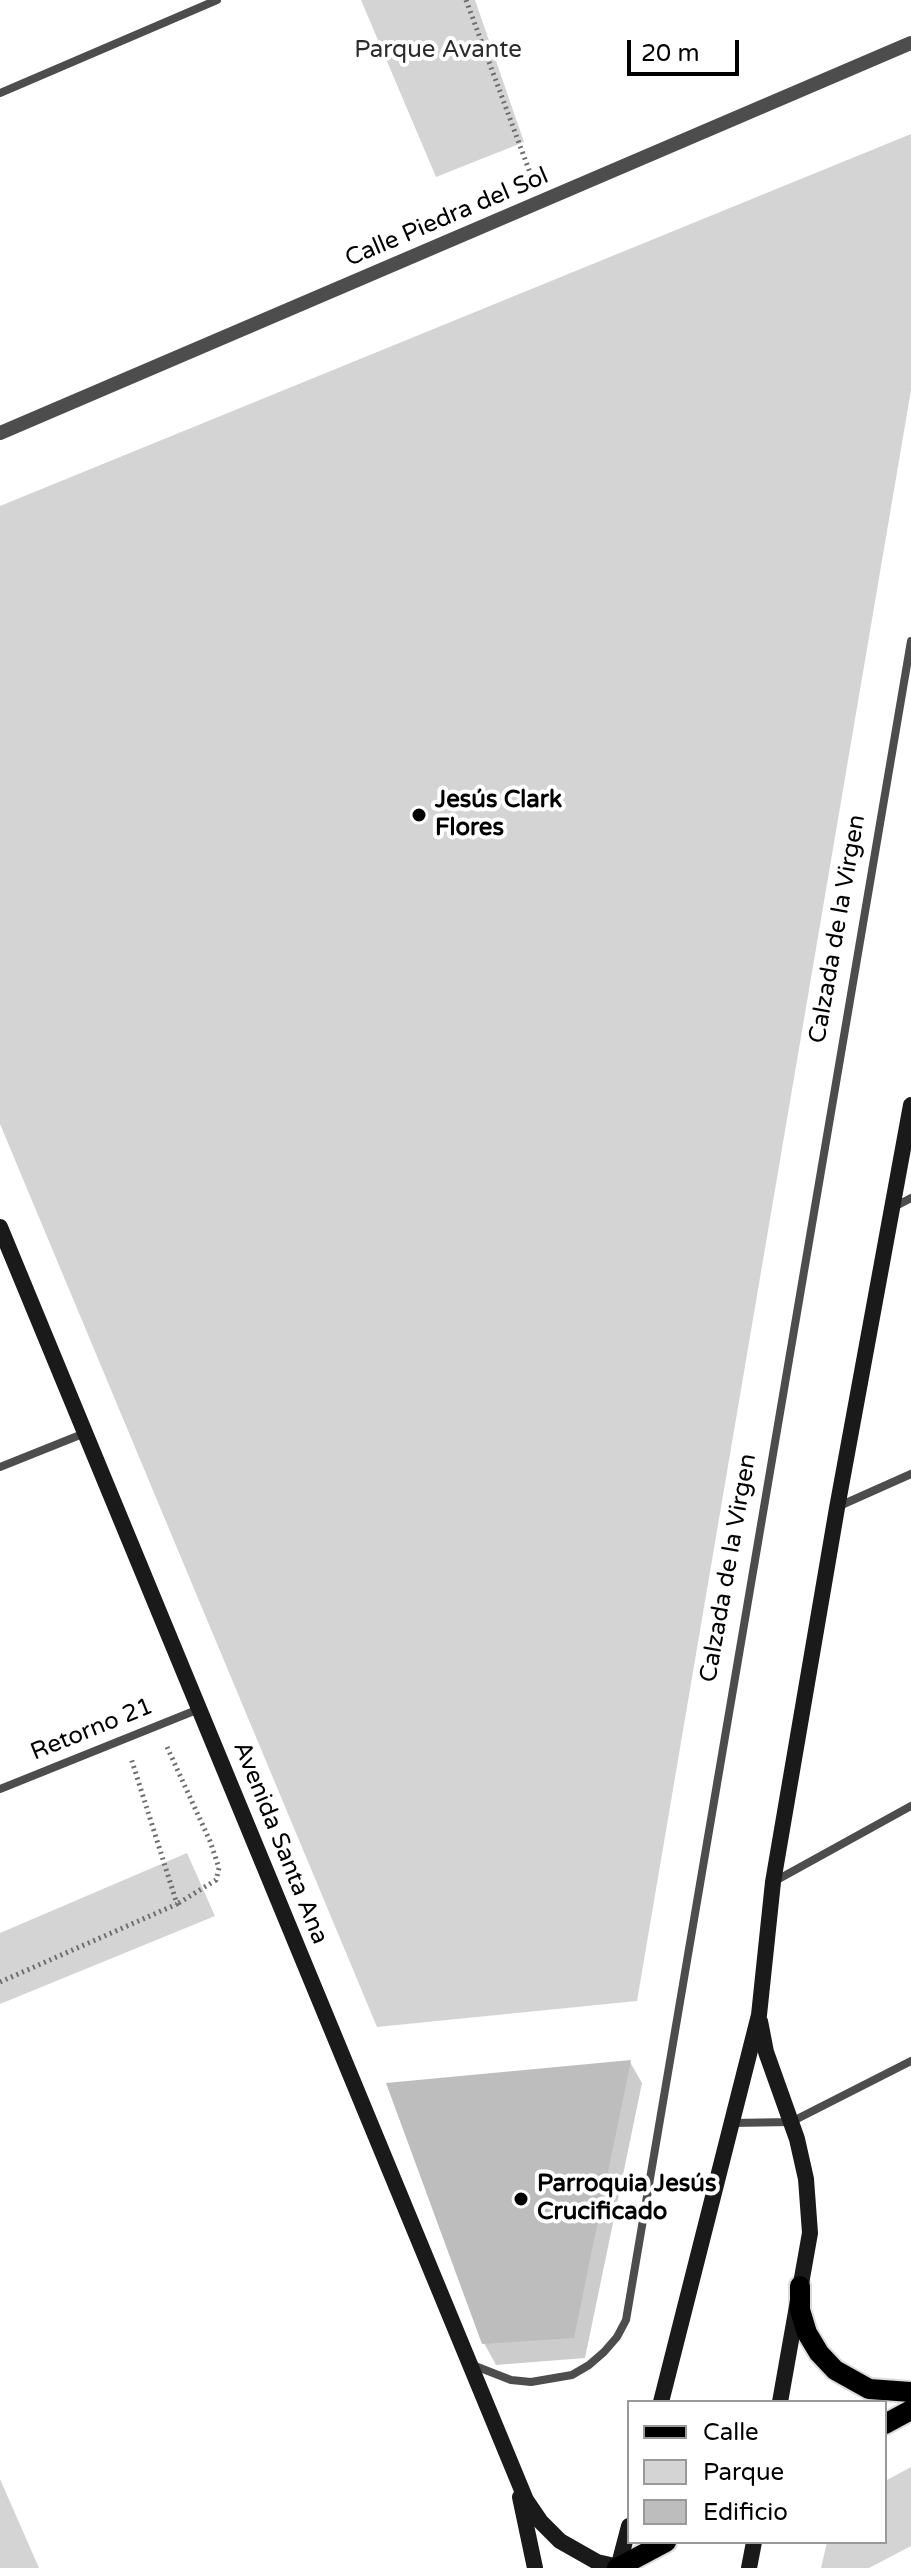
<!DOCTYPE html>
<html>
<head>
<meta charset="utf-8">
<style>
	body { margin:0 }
	#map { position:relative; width:911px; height:2568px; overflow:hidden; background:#fff; font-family:"Varela Round",sans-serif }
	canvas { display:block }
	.legend { position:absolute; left:627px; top:2400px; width:260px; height:144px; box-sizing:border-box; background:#fff; border:2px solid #999; margin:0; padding:10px 14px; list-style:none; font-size:24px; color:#000 }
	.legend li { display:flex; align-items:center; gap:16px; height:40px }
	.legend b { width:40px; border:2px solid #999 }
	.scale { position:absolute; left:627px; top:40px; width:112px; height:36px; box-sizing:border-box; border:4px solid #000; border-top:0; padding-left:10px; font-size:24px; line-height:28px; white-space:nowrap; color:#000; -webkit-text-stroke:6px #fff; paint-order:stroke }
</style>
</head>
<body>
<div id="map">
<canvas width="911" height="2568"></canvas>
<ul class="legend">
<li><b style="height:10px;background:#000"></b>Calle</li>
<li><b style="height:22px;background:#d4d4d4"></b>Parque</li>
<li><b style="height:22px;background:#bdbdbd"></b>Edificio</li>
</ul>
<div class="scale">20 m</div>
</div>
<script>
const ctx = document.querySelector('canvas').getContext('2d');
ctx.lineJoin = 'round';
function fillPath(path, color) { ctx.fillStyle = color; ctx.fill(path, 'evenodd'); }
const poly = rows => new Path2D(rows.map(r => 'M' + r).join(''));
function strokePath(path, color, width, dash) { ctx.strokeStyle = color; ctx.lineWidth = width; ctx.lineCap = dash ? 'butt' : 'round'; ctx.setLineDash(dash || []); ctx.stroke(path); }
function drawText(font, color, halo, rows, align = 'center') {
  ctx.font = font + ' "Varela Round",sans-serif'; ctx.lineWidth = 8; ctx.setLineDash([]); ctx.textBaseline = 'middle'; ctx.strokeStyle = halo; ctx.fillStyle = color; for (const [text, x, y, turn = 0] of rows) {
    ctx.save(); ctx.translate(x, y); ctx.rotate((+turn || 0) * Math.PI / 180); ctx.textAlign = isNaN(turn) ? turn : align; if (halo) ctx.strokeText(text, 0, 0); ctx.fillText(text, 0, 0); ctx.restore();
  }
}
fillPath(poly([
	[361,0,475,0,524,142,436,177],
	[911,134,911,390,637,2001,377,2027,0,1124,0,506],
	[187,1853,215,1916,0,2004,0,1933],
	[911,2467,911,2546,869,2568,821,2568,827,2542,885,2542,885,2481],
	[0,2479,39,2568,0,2568]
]), '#d4d4d4');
fillPath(poly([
	[630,2062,642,2083,585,2358,496,2365,484,2343]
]), '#0003');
fillPath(poly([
	[631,2060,574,2338,482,2344,386,2083]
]), '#bdbdbd');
const primary = poly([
	[800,2286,800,2310,807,2333,819,2353,835,2370,869,2389,911,2392],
	[885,2424,911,2410],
	[617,2568,666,2542]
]);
strokePath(primary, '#dbdbdb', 24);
strokePath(poly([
	[466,0,532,178],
	[167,1747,210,1841,219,1868,216,1880,177,1904],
	[0,1982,177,1904,131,1758]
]), '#6f6f6f', 5, [2, 4]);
strokePath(poly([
	[0,93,217,0],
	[894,1207,911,1198],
	[0,1467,85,1433],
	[837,1507,911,1474],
	[0,1789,199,1709],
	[775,1881,911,1806],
	[731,2123,791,2122,911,2061],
	[470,2364,511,2380,531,2382,572,2375,589,2365,604,2352,617,2337,626,2320,911,641]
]), '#4d4d4d', 8);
strokePath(poly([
	[0,433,911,43]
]), '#4d4d4d', 14);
strokePath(poly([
	[0,1227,526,2500,541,2522,560,2541,597,2562,619,2567],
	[760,2021,766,2052,797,2139,806,2179,810,2233,780,2402],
	[661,2402,759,2015,773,1882,837,1508,911,1105],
	[520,2497,535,2568],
	[618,2568,629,2526],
	[749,2568,754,2542]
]), '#1a1a1a', 16);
strokePath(primary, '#000', 20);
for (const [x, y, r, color] of [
	[419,815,8,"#000"],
	[521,2199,8,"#000"]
]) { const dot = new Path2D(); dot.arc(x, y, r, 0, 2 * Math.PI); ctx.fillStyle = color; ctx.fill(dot); strokePath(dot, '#fff', 3); }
drawText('24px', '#2b2b2b', '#fff', [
	["Parque Avante",438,51]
]);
drawText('24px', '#000', '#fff', [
	["Calle Piedra del Sol",447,218,-23],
	["Calzada de la Virgen",838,929,-80],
	["Calzada de la Virgen",729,1568,-80],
	["Retorno 21",92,1730,-22],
	["Avenida Santa Ana",280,1843,68]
]);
drawText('bold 24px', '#000', '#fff', [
	["Jesús Clark",435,801],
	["Flores",435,829],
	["Parroquia Jesús",537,2185],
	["Crucificado",537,2213]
], 'left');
</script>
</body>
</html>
